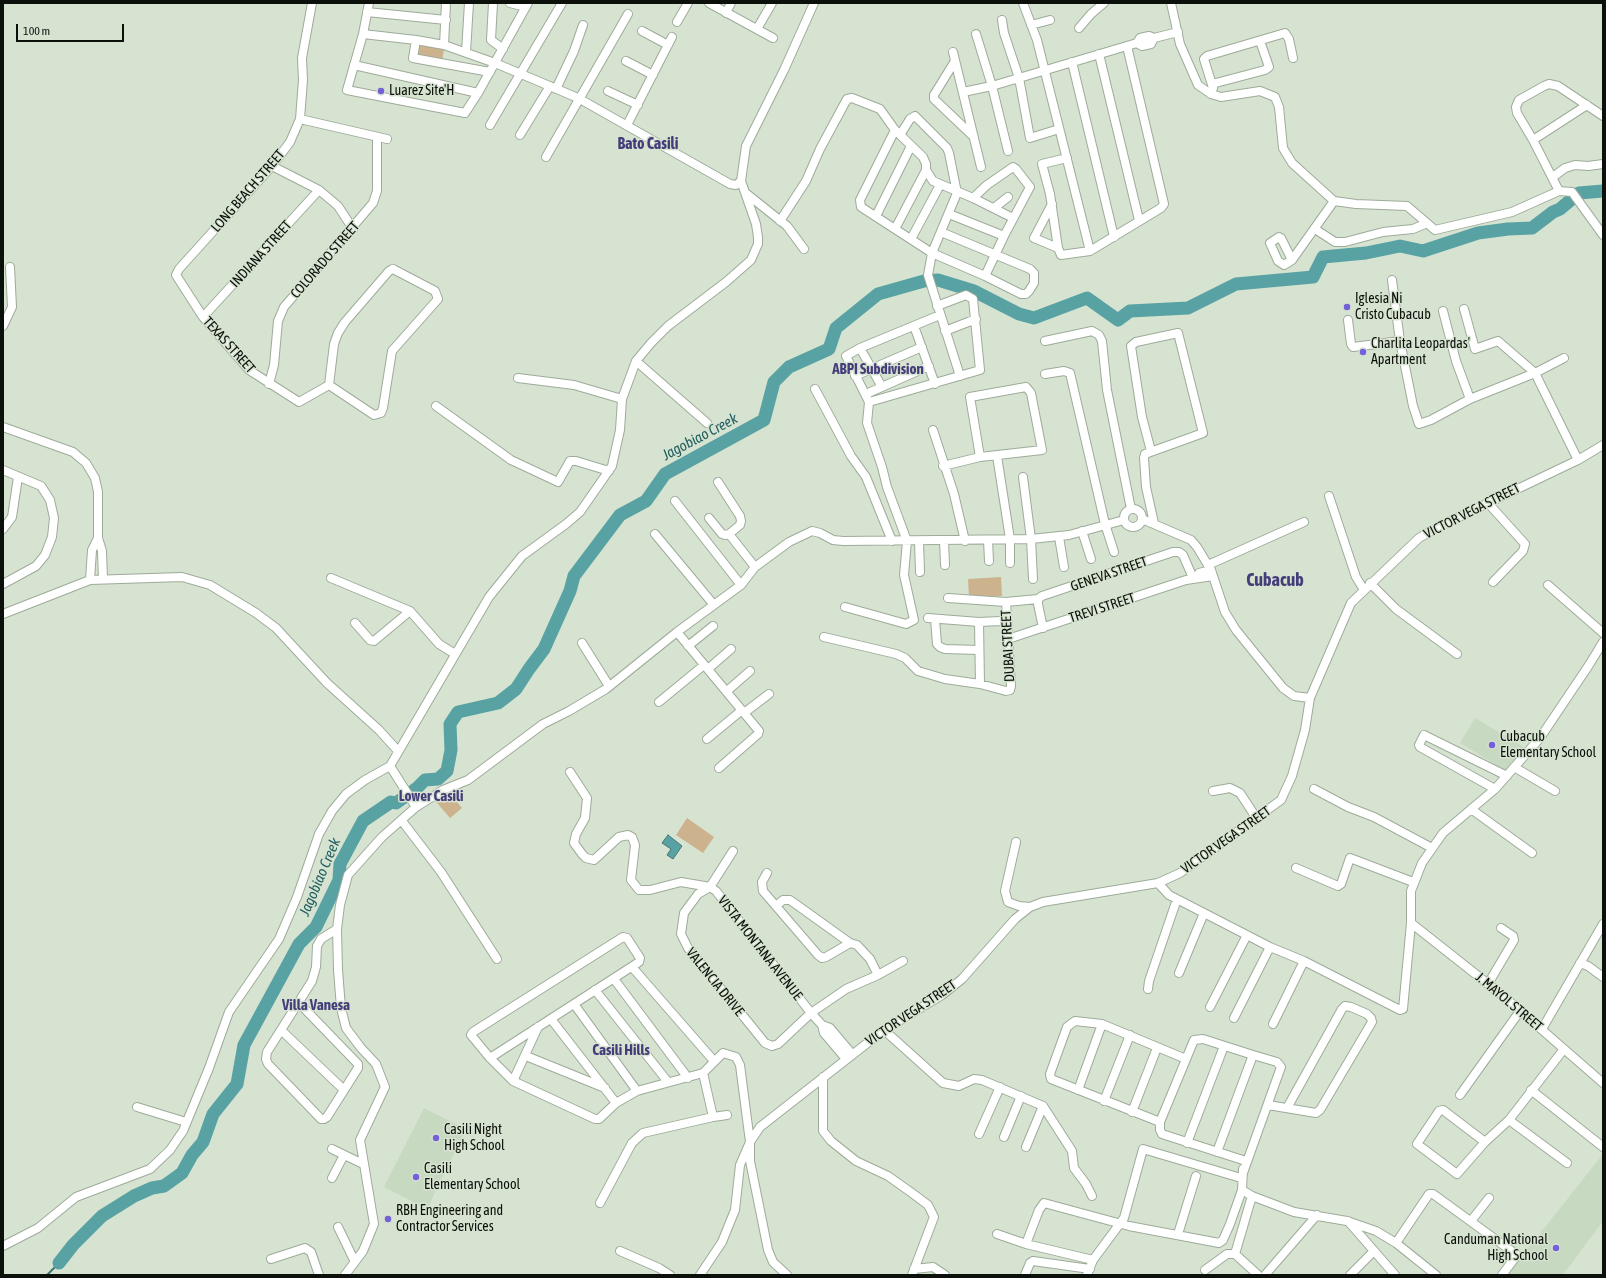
<!DOCTYPE html>
<html>
<head>
<meta charset="utf-8">
<style>
	body { margin:0 }
	#map { position:relative; width:1606px; height:1278px; overflow:hidden; background:#d6e3d1; font-family:"Asap Condensed",sans-serif }
	canvas { display:block }
	.frame { position:absolute; inset:0; border:4px solid #0c100a; pointer-events:none }
	.scale { position:absolute; left:16px; top:24px; width:108px; height:18px; box-sizing:border-box; border:2px solid #0c100a; border-top:0; padding-left:5px; font-size:12px; line-height:14px; white-space:nowrap; color:#0c100a; -webkit-text-stroke:3px #d6e3d1; paint-order:stroke }
</style>
</head>
<body>
<div id="map">
<canvas width="1606" height="1278"></canvas>
<div class="frame"></div>
<div class="scale">100 m</div>
</div>
<script>
const ctx = document.querySelector('canvas').getContext('2d');
ctx.lineJoin = 'round';
function fillPath(path, color) { ctx.fillStyle = color; ctx.fill(path, 'evenodd'); }
const poly = rows => new Path2D(rows.map(r => 'M' + r).join(''));
function strokePath(path, color, width, dash) { ctx.strokeStyle = color; ctx.lineWidth = width; ctx.lineCap = dash ? 'butt' : 'round'; ctx.setLineDash(dash || []); ctx.stroke(path); }
function drawText(font, color, halo, rows, align = 'center') {
  ctx.font = font + ' "Asap Condensed",sans-serif'; ctx.lineWidth = 3; ctx.setLineDash([]); ctx.textBaseline = 'middle'; ctx.strokeStyle = halo; ctx.fillStyle = color; for (const [text, x, y, turn = 0] of rows) {
    ctx.save(); ctx.translate(x, y); ctx.rotate((+turn || 0) * Math.PI / 180); ctx.textAlign = isNaN(turn) ? turn : align; if (halo) ctx.strokeText(text, 0, 0); ctx.fillText(text, 0, 0); ctx.restore();
  }
}
fillPath(poly([
	[1475,718,1524,747,1506,771,1460,743],
	[424,1108,466,1129,427,1209,384,1187],
	[1603,1154,1603,1221,1563,1275,1507,1275]
]), '#c8d9c1');
fillPath(poly([
	[418,44,444,49,442,62,415,57],
	[1001,577,1002,596,969,597,968,579],
	[444,787,462,808,450,818,432,797],
	[687,818,714,837,703,853,676,835]
]), '#ccb28d');
const water = poly([
	[668,835,682,846,673,859,667,855,671,849,662,843,668,835]
]);
fillPath(water, '#59a2a3');
strokePath(water, '#427675', 1);
strokePath(poly([
	[47,1275,59,1263]
]), '#427675', 2);
strokePath(poly([
	[59,1263,73,1245,102,1216,134,1196,152,1188,164,1186,182,1173,192,1155,203,1142,213,1114,237,1084,244,1045,299,944,316,927,339,880,340,864,363,821,391,802,396,803,417,788,425,780,438,779,447,771,451,750,450,724,458,712,498,703,516,689,529,669,544,649,570,591,574,576,620,515,646,501,665,474,764,420,774,382,789,367,829,349,836,328,878,294,924,281,938,280,974,291,1019,314,1034,318,1087,298,1118,320,1130,311,1188,308,1236,284,1313,277,1323,257,1366,253,1400,246,1423,251,1478,233,1508,229,1532,228,1553,212,1560,209,1579,193,1603,191]
]), '#59a2a3', 13);
const minor = poly([
	[312,3,302,58,303,80,300,119,290,142,272,166,179,269,176,275,203,317,249,370,299,402,329,385],
	[369,3,363,34,347,90,465,113,478,93,528,3],
	[493,3,491,40,503,49],
	[510,3,526,7],
	[709,3,773,38],
	[1023,3,1037,40,1090,251],
	[1171,3,1180,44,1198,85,1211,94,1221,97,1260,91,1275,97,1279,107,1283,148,1292,163,1334,201,1356,204,1407,206,1435,230,1512,212,1559,191,1572,192,1603,235],
	[367,12,446,20],
	[726,13,731,3],
	[1002,20,1004,33,1019,78,1030,138,1059,129],
	[677,22,688,3],
	[1031,25,1050,20],
	[1079,28,1091,14,1104,3],
	[757,29,772,3],
	[642,31,668,45],
	[363,34,416,40,444,45,495,63,578,98,730,184,736,185,741,181],
	[976,34,992,86,1008,151],
	[416,40,413,58,490,72],
	[1137,43,1142,46,1151,44,1154,38],
	[444,45,446,3],
	[466,52,469,3],
	[953,52,981,167],
	[1099,54,1139,220],
	[626,61,653,75],
	[955,61,934,95,934,99,973,136],
	[1072,62,1114,237],
	[354,65,478,93],
	[1212,84,1265,70,1269,67,1260,41],
	[556,89,574,51,583,25],
	[608,91,638,105],
	[963,92,992,86,1137,43,1140,38,1149,36,1154,38,1178,32],
	[1211,94,1213,88,1204,59,1207,56,1285,33,1289,39,1293,58],
	[300,119,387,139],
	[490,125,562,3],
	[627,125,672,37],
	[895,130,860,200,861,207,932,253,985,276,1021,294,1026,294,1029,291,1034,283,1034,273,1030,269,941,232],
	[520,135,550,86],
	[900,135,910,119,915,116,947,148,949,153,957,193,932,253,928,275,960,376],
	[1533,140,1587,105],
	[546,157,628,14],
	[1067,158,1042,164,1050,194,1058,248,1061,255,1090,251,1161,208,1164,204,1127,46],
	[272,166,319,190,338,206,353,229],
	[1553,177,1565,168,1575,165,1588,166,1603,164],
	[1559,191,1533,140,1517,113,1516,107,1519,100,1544,86,1549,84,1558,86,1603,116],
	[747,194,787,226,804,249],
	[973,198,987,185,1013,167,1016,169,1030,187,1004,236,985,276],
	[1052,204,1034,238,1058,248],
	[994,208,1008,197],
	[949,214,1004,236],
	[876,216,911,146],
	[780,221,806,181,820,149,847,99,852,98,880,109,895,130,923,157,926,164,926,170,933,181,973,198,1013,218],
	[895,229,926,170],
	[1315,229,1335,242,1345,242,1383,232,1413,229,1425,224],
	[911,239,940,185],
	[1292,260,1281,238,1279,237,1270,243,1278,261,1284,265,1292,260,1334,201],
	[393,269,435,291,438,299,392,351,383,408,381,413,374,415,329,385,334,344,338,333,345,322,389,271,393,269],
	[1392,280,1400,341,1413,406,1419,424,1431,420,1470,399,1535,373,1564,358],
	[1464,309,1475,349,1498,341,1535,373,1578,460],
	[1443,311,1456,361,1470,399],
	[203,317,319,190],
	[1348,320,1351,344,1353,347,1400,341],
	[3,326,12,307,10,267],
	[914,326,935,384],
	[945,331,976,319],
	[1045,341,1092,331,1099,335,1102,341,1107,390,1131,509],
	[860,348,882,387],
	[636,361,707,423],
	[1045,374,1064,371,1070,373,1105,524,1114,552],
	[855,376,922,347],
	[518,378,574,385,622,399],
	[269,384,274,365,278,321,284,307,373,203,377,191,377,137],
	[815,389,851,456,866,477,892,541],
	[866,394,929,366],
	[869,402,980,370,973,299,966,295,937,306],
	[436,406,511,460,558,482,570,461,576,461,609,471],
	[3,427,73,452,86,463,95,478,98,492,98,538,102,551,103,579],
	[933,430,954,494,965,541],
	[1151,451,1142,417,1131,346,1136,342,1178,333,1203,433,1145,454,1144,458,1146,487,1154,523],
	[997,456,1010,539,1010,563],
	[943,466,980,457,1042,450,1031,393,1026,387,970,397,980,457],
	[3,470,41,486,50,500,54,518,52,537,45,555,36,566,3,584],
	[1023,477,1031,539,1033,579],
	[1329,496,1356,577,1364,590],
	[675,501,741,585],
	[1488,503,1525,544,1523,551,1493,582],
	'1124 518a9 9 0 1 1 18 0a9 9 0 1 1-18 0Z',
	[709,518,722,534,725,535,729,534,740,525,741,521,740,516,718,482],
	[1142,519,1191,540,1197,547,1211,570,1225,612,1236,630,1283,688,1294,696,1310,698],
	[3,529,12,517,18,477],
	[1082,531,1091,559],
	[655,534,714,605],
	[729,534,755,567],
	[1059,537,1064,567],
	[988,540,989,561],
	[919,541,920,572],
	[944,541,945,565],
	[1208,565,1304,522],
	[331,578,410,611,439,644,455,654],
	[1196,578,1199,573,1211,570],
	[90,580,92,550,98,538],
	[1370,583,1396,609,1457,654],
	[1548,585,1603,633],
	[948,598,1006,602,1038,599],
	[845,607,906,624,914,620,904,575,907,541,887,487,882,467,867,423,869,402,846,356,860,348,940,315],
	[3,614,90,580,182,577,210,585,256,613,276,628,327,683,379,730,398,751],
	[928,618,979,622,1001,621,1007,623],
	[935,619,937,644,940,647,945,649,979,650],
	[979,622,980,684],
	[355,623,370,640,374,641,410,611],
	[1043,628,1038,604,1038,599,1042,596,1173,552,1179,552,1183,555,1193,578],
	[677,632,759,731,758,734,719,768],
	[824,637,896,654,905,658,918,671,945,679,980,684,1006,691,1010,690,1011,686,1006,602],
	[1008,639,1186,580,1213,576],
	[582,643,609,686],
	[688,646,713,626],
	[708,669,731,649],
	[727,691,750,671],
	[659,702,704,665],
	[744,713,769,694],
	[707,739,742,710],
	[390,766,416,807],
	[1514,767,1555,791],
	[570,772,587,798,585,818,576,834,574,843,582,854,586,858,594,860,619,837,628,835,632,837,635,845,631,880,639,890,650,890,681,882,710,887,716,891,811,1013,822,1025,830,1028,852,1054],
	[1314,789,1348,807,1374,817,1432,848],
	[1495,789,1420,747,1419,745,1424,735,1507,776],
	[1213,791,1230,788,1240,793,1257,819],
	[1471,809,1532,853],
	[402,821,441,872,497,959],
	[1016,842,1005,891,1008,902,1019,906,1030,907],
	[733,851,710,887,698,894,684,913,681,934,688,948,765,1043,772,1046,778,1044,811,1013,846,989,878,975,903,961],
	[1296,868,1338,886,1341,884,1350,858,1413,882],
	[767,873,762,882,763,891,818,955,822,958,826,957,850,943],
	[1158,883,1169,895,1270,947,1304,961,1400,1010,1403,1009,1411,923,1411,891,1422,863,1443,833,1495,789,1540,738,1589,665,1603,642],
	[776,906,783,900,790,900,850,943,857,945,870,959,878,975],
	[1411,923,1502,995,1603,1083],
	[1580,963,1588,966,1603,977],
	[632,967,714,1061],
	[1179,973,1204,913],
	[614,979,688,1078],
	[1488,984,1514,940,1513,936,1501,928],
	[1148,989,1149,981,1177,899],
	[595,990,668,1082],
	[299,1003,358,1064,358,1068,327,1117,324,1119,321,1119,268,1064,266,1059,267,1052,312,981,316,967,317,946,321,939,337,929],
	[574,1004,637,1091],
	[1210,1007,1247,935],
	[1234,1018,1270,947],
	[551,1019,616,1103],
	[1273,1024,1304,961],
	[822,1025,824,1033,846,1059],
	[1542,1029,1603,924],
	[281,1030,344,1090],
	[884,1030,943,1083,959,1086,974,1079,982,1080,1043,1106,1072,1151,1074,1168,1086,1184,1092,1196],
	[526,1056,605,1088],
	[490,1058,639,962,640,958,627,938,623,937,473,1032,471,1035,490,1058,513,1081,595,1119,599,1119,616,1103,637,1091,703,1073,723,1053,736,1057,740,1065,750,1142,750,1161,768,1250,773,1262,787,1275],
	[703,1073,713,1117],
	[823,1077,823,1131,831,1141,856,1161,888,1176,912,1193,928,1205,934,1217,912,1275],
	[513,1081,538,1027],
	[1078,1090,1102,1024],
	[1531,1090,1603,1147],
	[1460,1095,1520,1011],
	[1104,1101,1130,1035],
	[1268,1105,1316,1113,1320,1110,1372,1022,1371,1018,1367,1014,1351,1007,1345,1006,1342,1009,1287,1108],
	[137,1107,186,1122],
	[1132,1112,1157,1048],
	[1509,1120,1567,1163],
	[1160,1122,1051,1079,1050,1074,1067,1027,1075,1021,1102,1024,1186,1059],
	[979,1134,1000,1087],
	[1004,1137,1021,1096],
	[1485,1142,1443,1110,1439,1111,1417,1144,1457,1174,1485,1142,1509,1120,1564,1049],
	[1187,1143,1224,1046],
	[1026,1147,1043,1106],
	[332,1149,363,1164],
	[1217,1152,1253,1055],
	[1243,1173,1281,1067,1277,1062,1253,1055,1203,1039,1194,1040,1160,1122,1160,1130,1162,1134,1168,1136,1246,1161],
	[332,1178,344,1155],
	[1242,1190,1252,1196,1294,1212,1347,1221,1376,1231,1396,1243,1436,1275],
	[600,1203,632,1143,643,1133,713,1117,727,1115],
	[1348,1221,1395,1275],
	[1471,1221,1489,1198],
	[338,1227,355,1262],
	[997,1234,1026,1244,1093,1260],
	[1178,1234,1196,1176],
	[1396,1243,1429,1194,1433,1194,1517,1255,1502,1275],
	[1026,1244,1039,1210,1044,1203,1129,1226,1219,1243,1223,1240,1230,1224,1242,1190,1243,1169],
	[3,1246,38,1228,76,1197,150,1169,170,1150,183,1131,209,1068,229,1012,279,939,297,897,319,834,332,811,346,794,365,780,390,766,489,597,522,556,566,524,580,512,612,466,620,430,622,399,636,361,651,343,668,326,726,282,751,260,758,244,758,237,756,224,741,181,746,146,784,70,814,3],
	[620,1251,659,1268,670,1275],
	[1235,1254,1252,1196],
	[271,1259,305,1248,311,1252,319,1275],
	[914,1269,933,1267,945,1275],
	[1205,1270,1227,1254,1235,1254,1258,1275],
	[345,1275,363,1251,374,1224,360,1140,385,1087,376,1064,361,1048,346,1028,341,1008,338,970,337,929,340,905,348,875,382,837,416,807,443,790,468,780,543,724,569,711,606,689,677,632,741,585,755,567,789,542,812,531,820,533,833,540,843,541,1031,539,1069,535,1124,520],
	[700,1275,722,1242,735,1210,740,1165,750,1142,760,1127,884,1030,942,995,962,979,1015,919,1030,907,1043,902,1158,883,1180,873,1281,800,1292,776,1305,730,1310,698,1351,603,1419,538,1440,526,1578,460,1603,445],
	[1025,1275,1030,1263,1033,1261,1090,1269],
	[1087,1275,1093,1260,1124,1218,1143,1149,1241,1178],
	[1265,1275,1317,1215],
	[1350,1275,1374,1251]
]);
strokePath(minor, '#9eab9a', 10);
strokePath(minor, '#fff', 8);
for (const [x, y, r, color] of [
	[381,91,4,"#7560da"],
	[1347,307,4,"#7560da"],
	[1363,352,4,"#7560da"],
	[1492,745,4,"#7560da"],
	[436,1138,4,"#7560da"],
	[416,1177,4,"#7560da"],
	[388,1219,4,"#7560da"],
	[1556,1248,4,"#7560da"]
]) { const dot = new Path2D(); dot.arc(x, y, r, 0, 2 * Math.PI); ctx.fillStyle = color; ctx.fill(dot); strokePath(dot, '#d6e3d1', 1.5); }
drawText('14px', '#0c100a', '#d6e3d1', [
	["Luarez Site'H",389,91],
	["Iglesia Ni",1355,299],
	["Cristo Cubacub",1355,315],
	["Charlita Leopardas'",1371,344],
	["Apartment",1371,360],
	["Cubacub",1500,737],
	["Elementary School",1500,753],
	["Casili Night",444,1130],
	["High School",444,1146],
	["Casili",424,1169],
	["Elementary School",424,1185],
	["RBH Engineering and",396,1211],
	["Contractor Services",396,1227],
	["Canduman National",1548,1240,"right"],
	["High School",1548,1256,"right"]
], 'left');
drawText('14px', '#0c100a', '#d6e3d1', [
	["LONG BEACH STREET",248,191,-49],
	["INDIANA STREET",261,254,-48],
	["COLORADO STREET",325,260,-49],
	["TEXAS STREET",229,345,48],
	["VICTOR VEGA STREET",1472,511,-27],
	["GENEVA STREET",1109,574,-19],
	["TREVI STREET",1102,608,-18],
	["DUBAI STREET",1008,646,-93],
	["VICTOR VEGA STREET",1226,840,-35],
	["VISTA MONTANA AVENUE",760,948,52],
	["VALENCIA DRIVE",715,982,51],
	["J. MAYOL STREET",1509,1002,40],
	["VICTOR VEGA STREET",911,1013,-34]
]);
drawText('bold 15px', '#453d7a', '#d6e3d1', [
	["ABPI Subdivision",878,369],
	["Lower Casili",431,796],
	["Villa Vanesa",316,1005],
	["Casili Hills",621,1050]
]);
drawText('italic 15px', '#215f60', '#d6e3d1', [
	["Jagobiao Creek",700,437,-28],
	["Jagobiao Creek",320,877,-67]
]);
drawText('bold 16px', '#453d7a', '#d6e3d1', [
	["Bato Casili",648,144]
]);
drawText('bold 18px', '#453d7a', '#d6e3d1', [
	["Cubacub",1275,580]
]);
</script>
</body>
</html>
